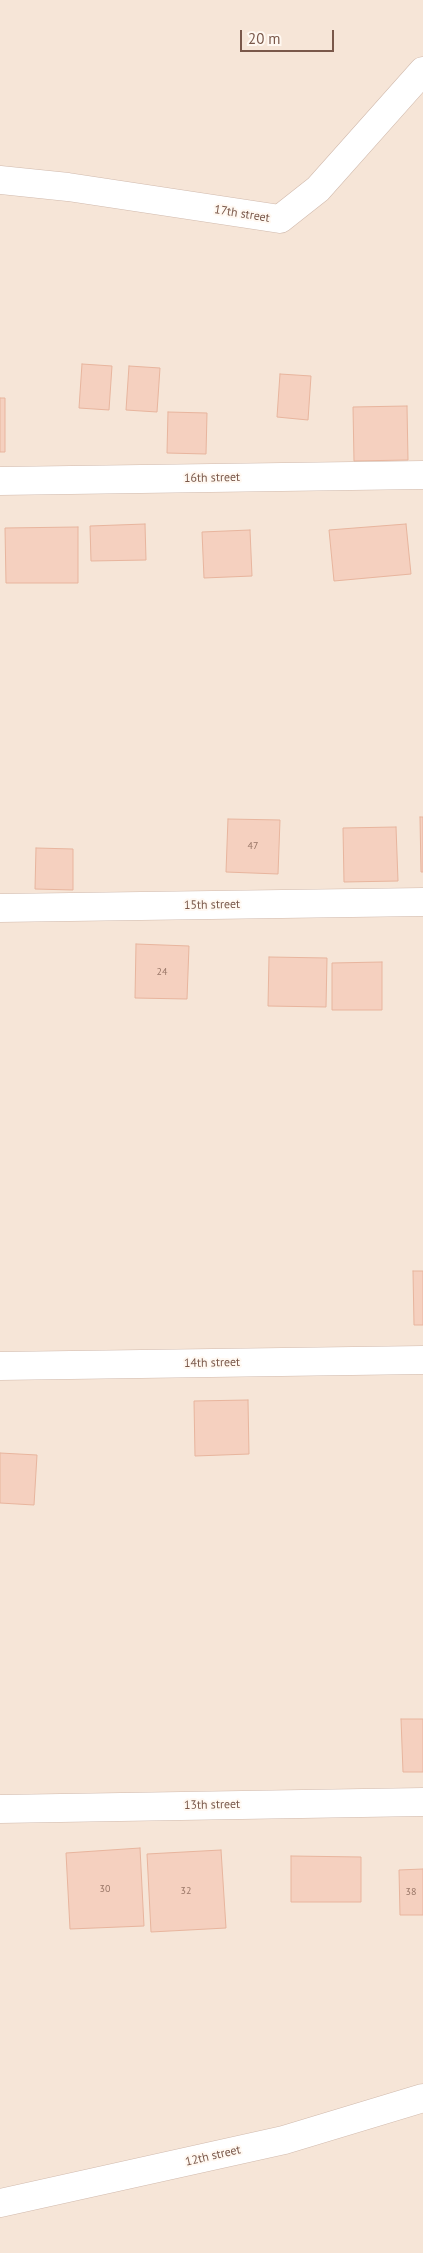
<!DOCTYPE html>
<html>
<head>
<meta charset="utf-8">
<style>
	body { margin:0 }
	#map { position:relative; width:423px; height:2253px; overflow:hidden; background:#fef4e9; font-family:"PT Sans",sans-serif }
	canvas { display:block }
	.scale { position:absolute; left:240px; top:30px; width:94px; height:22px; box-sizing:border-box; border:2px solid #7a584a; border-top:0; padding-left:6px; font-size:15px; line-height:18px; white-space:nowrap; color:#7a584a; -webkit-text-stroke:4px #fff8f1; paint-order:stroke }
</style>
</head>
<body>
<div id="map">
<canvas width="423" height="2253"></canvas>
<div class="scale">20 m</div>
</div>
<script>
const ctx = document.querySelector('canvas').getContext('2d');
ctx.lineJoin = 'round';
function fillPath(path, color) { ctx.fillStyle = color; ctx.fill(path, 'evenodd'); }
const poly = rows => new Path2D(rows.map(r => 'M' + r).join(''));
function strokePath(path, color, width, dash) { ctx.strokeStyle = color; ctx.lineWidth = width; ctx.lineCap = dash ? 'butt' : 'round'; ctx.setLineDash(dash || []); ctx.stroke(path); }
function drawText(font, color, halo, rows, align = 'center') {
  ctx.font = font + ' "PT Sans",sans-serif'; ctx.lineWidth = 4; ctx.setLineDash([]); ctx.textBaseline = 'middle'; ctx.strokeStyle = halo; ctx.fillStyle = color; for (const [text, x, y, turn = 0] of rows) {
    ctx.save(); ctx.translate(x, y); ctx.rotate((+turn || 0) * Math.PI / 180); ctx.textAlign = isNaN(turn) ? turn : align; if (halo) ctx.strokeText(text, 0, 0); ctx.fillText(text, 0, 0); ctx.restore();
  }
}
fillPath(poly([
	[0,0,423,0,423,2253,0,2253]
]), '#f6e5d7');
const building = poly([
	[82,364,112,366,109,410,79,408,82,364],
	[129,366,160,368,157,412,126,410,129,366],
	[280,374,311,376,308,420,277,417,280,374],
	[0,398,5,398,5,452,0,452,0,398],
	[407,406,408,460,354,461,353,407,407,406],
	[168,412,207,413,206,454,167,453,168,412],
	[145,524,146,560,91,561,90,526,145,524],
	[406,524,411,574,334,581,329,530,406,524],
	[78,527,78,583,6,583,5,528,78,527],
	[250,530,252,576,204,578,202,532,250,530],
	[420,817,423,817,423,872,421,872,420,817],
	[228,819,280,820,278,874,226,872,228,819],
	[396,827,398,881,344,882,343,828,396,827],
	[36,848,73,849,73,890,35,889,36,848],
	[136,944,189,946,187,999,135,998,136,944],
	[269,957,327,958,326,1007,268,1006,269,957],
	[382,962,382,1010,332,1010,332,963,382,962],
	[413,1271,423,1271,423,1325,414,1325,413,1271],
	[248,1400,249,1454,195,1456,194,1401,248,1400],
	[0,1453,37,1455,34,1505,0,1503,0,1453],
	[401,1719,423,1719,423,1772,403,1772,401,1719],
	[140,1848,144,1926,70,1929,66,1853,140,1848],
	[221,1850,226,1928,151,1932,147,1854,221,1850],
	[291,1856,361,1857,361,1902,291,1902,291,1856],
	[423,1869,423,1915,400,1915,399,1870,423,1869]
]);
fillPath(building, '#f5d0bf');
strokePath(building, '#e8b59e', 1);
const minor = poly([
	[0,180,68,187,280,219,318,189,423,71],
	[0,481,423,475],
	[0,908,423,902],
	[0,1366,423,1360],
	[0,1809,423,1802],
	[0,2203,284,2140,423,2098]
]);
strokePath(minor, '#d1baad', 29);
strokePath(minor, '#fff', 28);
drawText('10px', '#997667', null, [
	["47",253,846],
	["24",162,972],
	["30",105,1889],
	["32",186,1891],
	["38",411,1892]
]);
drawText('12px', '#7a584a', '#fff8f1', [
	["17th street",242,214,9],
	["16th street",212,478,-1],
	["15th street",212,905,-1],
	["14th street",212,1363,-1],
	["13th street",212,1805,-1],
	["12th street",213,2156,-13]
]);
</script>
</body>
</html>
